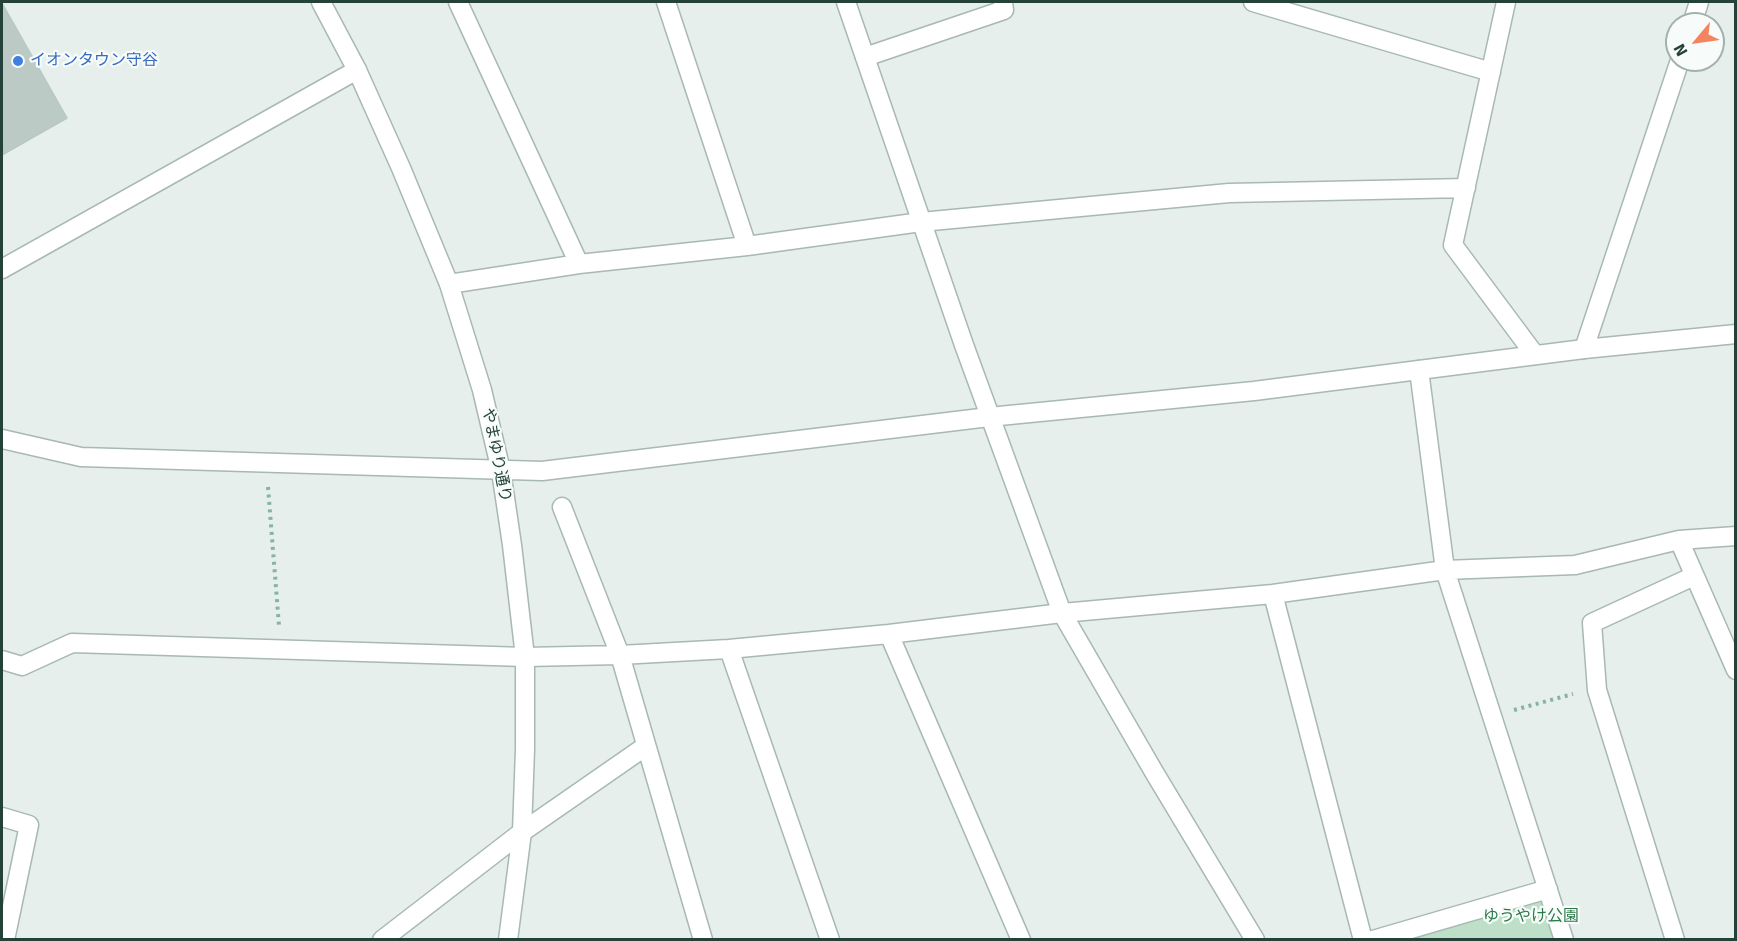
<!DOCTYPE html>
<html>
<head>
<meta charset="utf-8">
<style>
	body { margin:0 }
	#map { position:relative; width:1737px; height:941px; overflow:hidden; background:#e6efeb; font-family:Signika,sans-serif }
	canvas { display:block }
	.frame { position:absolute; inset:0; border:3px solid #24423a; pointer-events:none }
	.north { position:absolute; left:1665px; top:12px; width:60px; height:60px; box-sizing:border-box; background:#f7fbf9; border:2px solid #a3b1ad; border-radius:50%; rotate:241deg; font-size:16px; font-weight:700; line-height:24px; text-align:center; color:#24423a }
	.north::after { content:''; display:block; margin:auto; width:21px; height:27px; background:#f4845f; clip-path:polygon(50% 0,100% 100%,50% 72%,0 100%) }
</style>
</head>
<body>
<div id="map">
<canvas width="1737" height="941"></canvas>
<div class="frame"></div>
<div class="north">N</div>
</div>
<script>
const ctx = document.querySelector('canvas').getContext('2d');
ctx.lineJoin = 'round';
function fillPath(path, color) { ctx.fillStyle = color; ctx.fill(path, 'evenodd'); }
const poly = rows => new Path2D(rows.map(r => 'M' + r).join(''));
function strokePath(path, color, width, dash) { ctx.strokeStyle = color; ctx.lineWidth = width; ctx.lineCap = dash ? 'butt' : 'round'; ctx.setLineDash(dash || []); ctx.stroke(path); }
function drawText(font, color, halo, rows, align = 'center') {
  ctx.font = font + ' Signika,"Noto Sans JP",sans-serif'; ctx.lineWidth = 4.5; ctx.setLineDash([]); ctx.textBaseline = 'middle'; ctx.strokeStyle = halo; ctx.fillStyle = color; for (const [text, x, y, turn = 0] of rows) {
    ctx.save(); ctx.translate(x, y); ctx.rotate((+turn || 0) * Math.PI / 180); ctx.textAlign = isNaN(turn) ? turn : align; if (halo) ctx.strokeText(text, 0, 0); ctx.fillText(text, 0, 0); ctx.restore();
  }
}
fillPath(poly([
	[1548,889,1564,940,1373,940]
]), '#bfe0c8');
const building = poly([
	[2,3,67,118,2,155,2,3]
]);
fillPath(building, '#bbcac4');
strokePath(building, '#b8c9c2', 1.5);
const service = poly([
	[2,269,357,70]
]);
const minor = poly([
	[458,2,579,264],
	[666,2,747,246],
	[1253,2,1491,72],
	[1506,2,1453,245,1535,355],
	[1692,24,1699,2],
	[865,57,1004,10,1003,2],
	[449,284,579,264,747,246,921,222,1229,193,1466,188],
	[1584,349,1680,60],
	[1419,370,1445,570,1564,940],
	[562,507,620,655,703,940],
	[1679,540,1736,670],
	[1273,594,1363,940],
	[889,634,1021,940],
	[729,649,830,940],
	[2,660,22,666,72,643,525,657,620,655,729,649,889,634,1062,613,1273,594,1445,570,1575,565,1679,540,1736,536],
	[2,817,29,825,5,940],
	[382,940,522,832,646,746],
	[1373,940,1548,889],
	[1675,940,1597,690,1592,623,1694,576]
]);
const tertiary = poly([
	[321,2,357,70,401,168,449,284,482,390,501,471,512,545,525,657,525,749,522,832,508,940],
	[846,2,964,345,1062,613,1154,772,1255,940],
	[2,439,81,457,542,471,989,417,1254,391,1584,349,1736,334]
]);
strokePath(service, '#a8b8b2', 21);
strokePath(minor, '#a8b8b2', 21);
strokePath(tertiary, '#a8b8b2', 21);
strokePath(poly([
	[268,487,279,626],
	[1514,710,1573,694]
]), '#86b3a5', 4, [3, 4.5]);
strokePath(service, '#fff', 18);
strokePath(minor, '#fff', 18);
strokePath(tertiary, '#fff', 18);
for (const [x, y, r, color] of [
	[18,61,6,"#3f7fe0"]
]) { const dot = new Path2D(); dot.arc(x, y, r, 0, 2 * Math.PI); ctx.fillStyle = color; ctx.fill(dot); strokePath(dot, '#f7fbf9', 2); }
drawText('16px', '#366cbe', '#f7fbf9', [
	["イオンタウン守谷",30,61]
], 'left');
drawText('16px', '#24423a', '#f7fbf9', [
	["やまゆり通り",496,455,79]
]);
drawText('16px', '#2d7a4b', '#f7fbf9', [
	["ゆうやけ公園",1531,917]
]);
</script>
</body>
</html>
